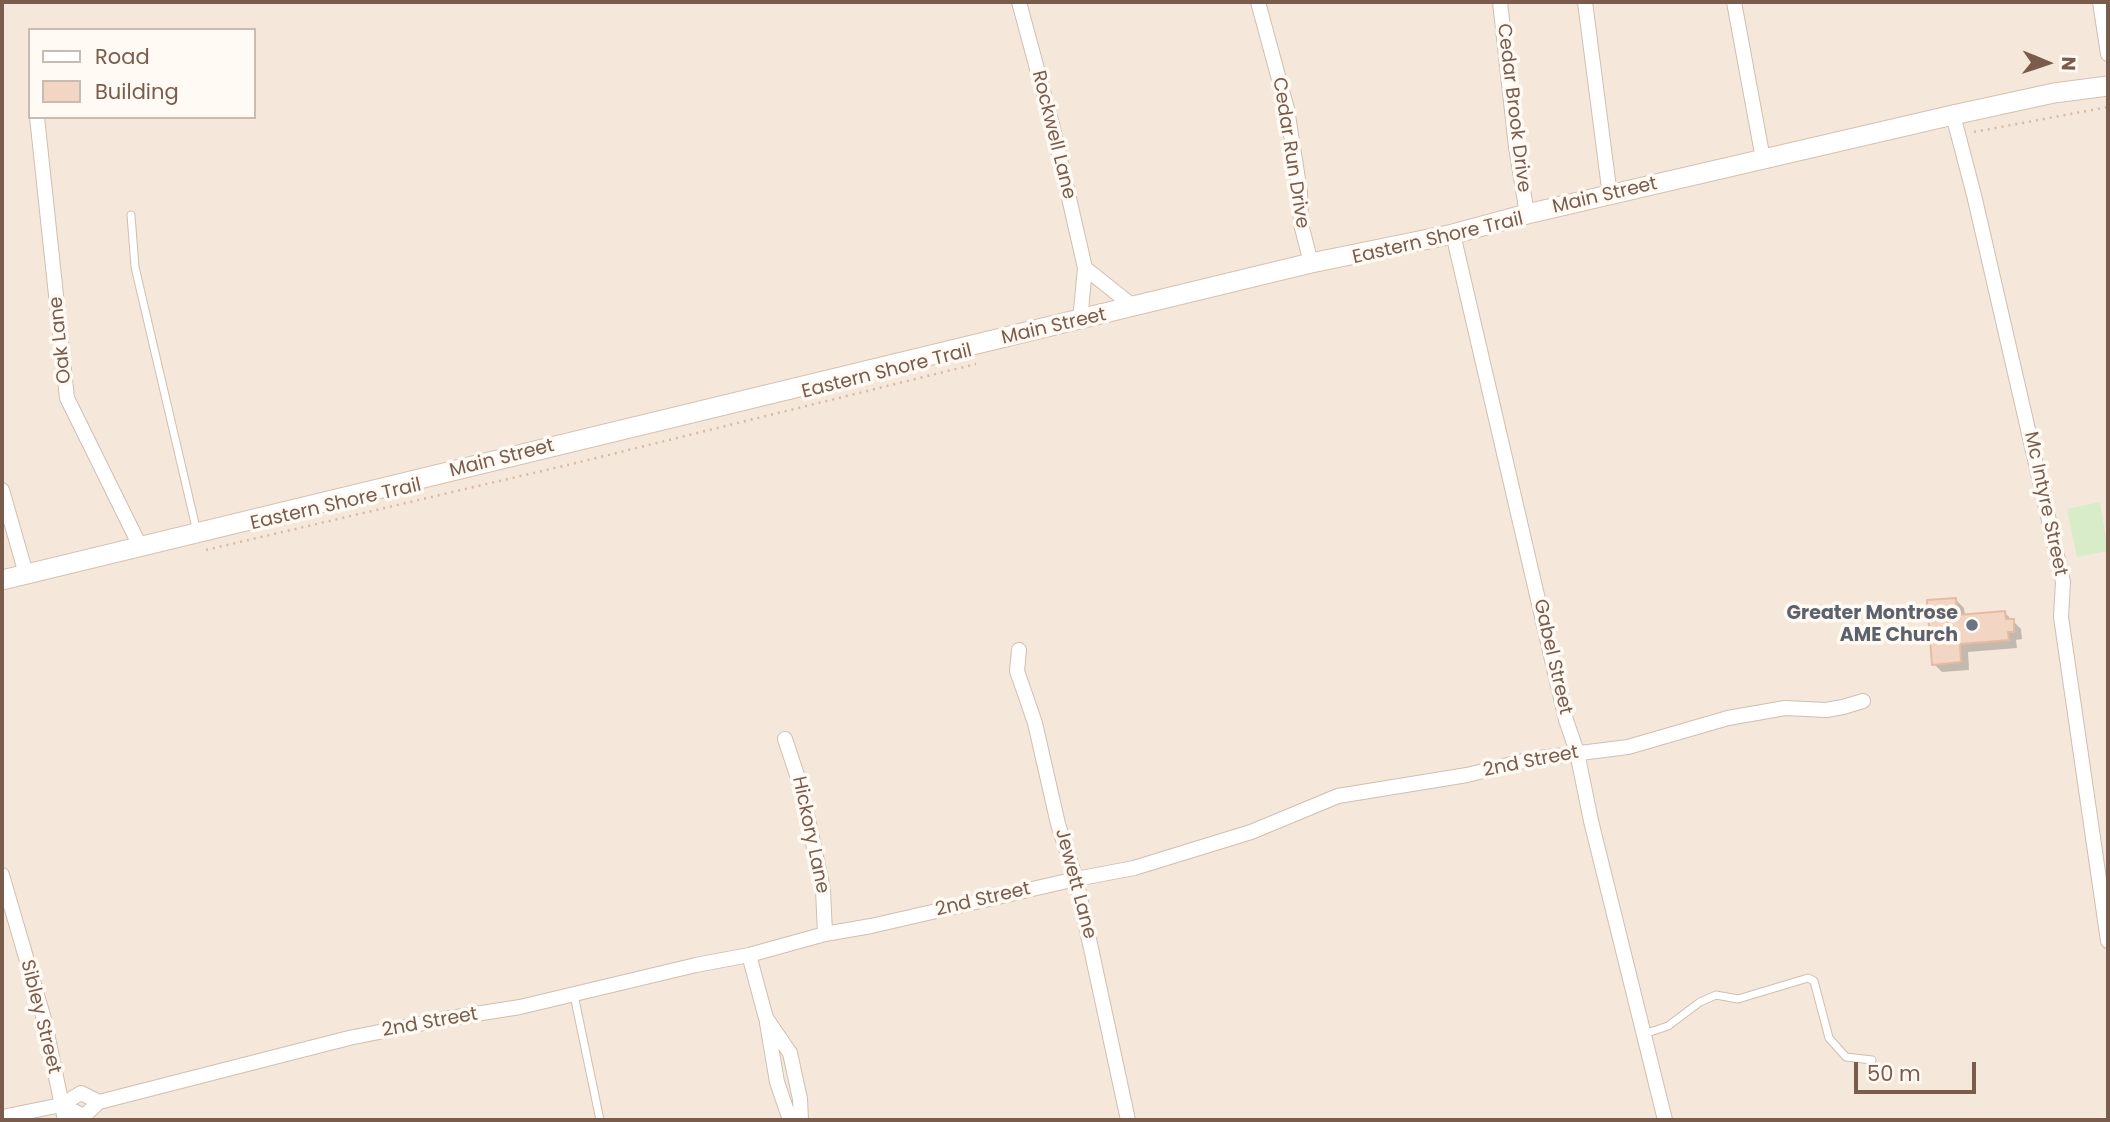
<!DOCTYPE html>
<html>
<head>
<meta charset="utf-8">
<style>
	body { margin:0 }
	#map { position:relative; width:2110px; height:1122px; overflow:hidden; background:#fdf6ec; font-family:Poppins,sans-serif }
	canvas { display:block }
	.frame { position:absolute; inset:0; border:4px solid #7a5c4d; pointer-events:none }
	.legend { position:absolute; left:28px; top:28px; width:228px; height:91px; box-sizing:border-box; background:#fffaf3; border:2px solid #cabbb1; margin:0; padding:9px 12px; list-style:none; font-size:21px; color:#7a5c4d }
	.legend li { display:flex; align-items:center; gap:14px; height:35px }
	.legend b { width:35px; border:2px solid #cabbb1 }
	.north { position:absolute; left:2012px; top:28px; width:70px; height:70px; -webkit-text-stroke:5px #fffaf3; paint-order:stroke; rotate:92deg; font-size:19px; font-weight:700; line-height:28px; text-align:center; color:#7a5c4d }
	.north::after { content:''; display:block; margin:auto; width:24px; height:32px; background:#7a5c4d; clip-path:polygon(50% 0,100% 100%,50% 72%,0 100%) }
	.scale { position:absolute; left:1854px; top:1062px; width:122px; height:32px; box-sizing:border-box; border:4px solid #7a5c4d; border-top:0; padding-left:9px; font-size:21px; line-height:24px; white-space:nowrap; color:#7a5c4d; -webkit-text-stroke:5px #fffaf3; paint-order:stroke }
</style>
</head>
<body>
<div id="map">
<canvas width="2110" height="1122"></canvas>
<div class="frame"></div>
<ul class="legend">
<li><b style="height:9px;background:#fff"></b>Road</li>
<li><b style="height:19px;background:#f3d5c3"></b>Building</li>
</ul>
<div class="north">N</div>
<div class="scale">50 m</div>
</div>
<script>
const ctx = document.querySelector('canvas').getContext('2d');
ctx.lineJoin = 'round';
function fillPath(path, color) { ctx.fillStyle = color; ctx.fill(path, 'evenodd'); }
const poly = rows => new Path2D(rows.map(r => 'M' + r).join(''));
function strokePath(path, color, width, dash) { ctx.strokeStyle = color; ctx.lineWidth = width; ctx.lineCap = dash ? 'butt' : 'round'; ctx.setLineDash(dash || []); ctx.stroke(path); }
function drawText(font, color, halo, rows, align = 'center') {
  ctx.font = font + ' Poppins,sans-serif'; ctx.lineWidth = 7; ctx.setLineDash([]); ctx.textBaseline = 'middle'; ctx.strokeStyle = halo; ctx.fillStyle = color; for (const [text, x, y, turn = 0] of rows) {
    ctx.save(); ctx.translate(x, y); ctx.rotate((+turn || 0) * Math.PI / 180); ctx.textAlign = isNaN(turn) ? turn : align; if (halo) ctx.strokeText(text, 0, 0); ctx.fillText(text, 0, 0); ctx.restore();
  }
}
fillPath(poly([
	[2,2,2108,2,2108,1116,2095,1120,2,1120],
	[30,30,254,30,254,117,30,117]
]), '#f5e8da');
fillPath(poly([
	[2100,502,2108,551,2077,557,2067,509]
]), '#d8ecc9');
fillPath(poly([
	[1956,600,1964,608,1965,616,2005,613,2021,629,2022,639,2016,640,2017,648,1968,652,1969,670,1942,672,1934,664]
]), '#0003');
const building = poly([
	[1956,598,1957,615,2005,611,2006,619,2014,619,2014,632,2008,632,2009,640,1960,644,1961,662,1932,665,1927,600,1956,598]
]);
fillPath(building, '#f3d5c3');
strokePath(building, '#e6bba3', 2);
const lane = poly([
	[131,215,135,267,197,532],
	[574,995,600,1120],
	[1644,1034,1668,1026,1700,1002,1716,995,1738,999,1808,978,1814,981,1829,1038,1846,1057,1872,1060]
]);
const street = poly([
	[1019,2,1053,128,1085,268,1134,307],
	[1258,2,1287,109,1300,192,1301,224,1311,263],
	[1500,2,1516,147,1527,214],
	[1585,2,1610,196],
	[1734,2,1763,159],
	[2100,2,2108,54],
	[1953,115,1974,195,2059,564,2063,582,2061,617,2108,941],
	[37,117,67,398,140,546],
	[1453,234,1566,720,1577,752,1591,821,1665,1120],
	[1080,321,1085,268],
	[2,490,26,574],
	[1019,650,1017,671,1035,723,1058,824,1076,879,1128,1120],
	[785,739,801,787,823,889,825,934],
	[2,875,44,1019,65,1120],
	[749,955,766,1018,790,1053,800,1099,801,1120],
	[767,1023,777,1082,790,1120],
	[61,1105,84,1116,99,1102],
	[2,1117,61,1105,81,1093,99,1102,349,1038,444,1019,520,1007,696,965,749,955,825,934,871,926,1076,879,1134,868,1251,832,1338,796,1467,775,1532,759,1628,747,1728,718,1785,708,1826,710,1843,707,1863,701]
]);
const secondary = poly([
	[2,580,1311,263,1453,234,1527,214,1953,115,2054,93,2108,86]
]);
strokePath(lane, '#d1beb0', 9);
strokePath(street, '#d1beb0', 16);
strokePath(secondary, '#d6c0b0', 21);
strokePath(poly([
	[1974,132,2108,107],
	[206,550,576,463,976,364]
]), '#d9b8a5', 2.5, [2, 5]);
strokePath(lane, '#fff', 7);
strokePath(street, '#fff', 14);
strokePath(secondary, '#fff', 19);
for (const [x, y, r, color] of [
	[1972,625,7,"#6b7280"]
]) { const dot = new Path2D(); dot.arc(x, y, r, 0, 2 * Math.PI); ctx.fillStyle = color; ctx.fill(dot); strokePath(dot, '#fffaf3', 2.5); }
drawText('19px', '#7a5c4d', '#fffaf3', [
	["Cedar Brook Drive",1513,108,83],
	["Rockwell Lane",1053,135,76],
	["Cedar Run Drive",1290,153,81],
	["Main Street",1605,196,-13],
	["Eastern Shore Trail",1438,239,-13],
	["Main Street",1054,327,-13],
	["Oak Lane",61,340,-96],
	["Eastern Shore Trail",887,372,-14],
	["Main Street",502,459,-14],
	["Mc Intyre Street",2045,504,78],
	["Eastern Shore Trail",336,505,-13],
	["Gabel Street",1552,657,77],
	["2nd Street",1531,762,-11],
	["Hickory Lane",810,835,78],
	["Jewett Lane",1075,884,75],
	["2nd Street",983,900,-13],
	["Sibley Street",40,1017,76],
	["2nd Street",430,1023,-10]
]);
drawText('bold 19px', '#5b616d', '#fffaf3', [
	["Greater Montrose",1958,614],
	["AME Church",1958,636]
], 'right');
</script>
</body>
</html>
